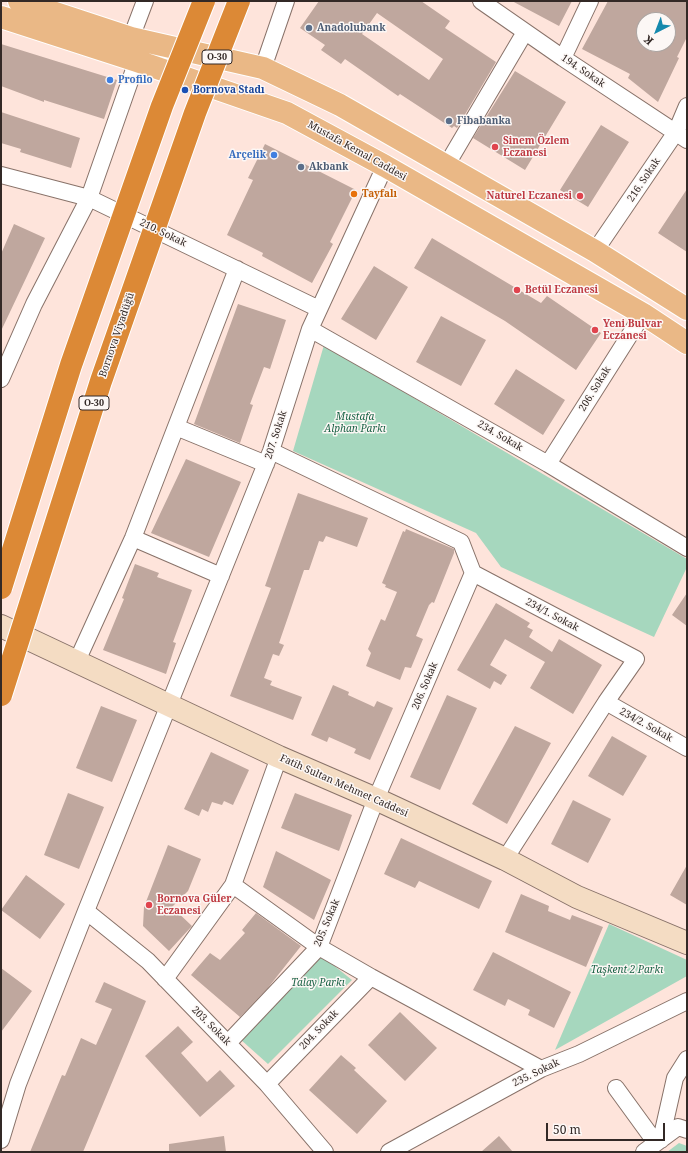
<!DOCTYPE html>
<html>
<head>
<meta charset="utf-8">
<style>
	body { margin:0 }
	#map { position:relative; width:688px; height:1153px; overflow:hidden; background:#fee4db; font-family:"Noto Serif",serif }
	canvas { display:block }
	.frame { position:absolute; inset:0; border:2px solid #332926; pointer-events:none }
	.north { position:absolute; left:636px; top:12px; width:40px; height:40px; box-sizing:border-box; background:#fcf7f5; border:1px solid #aca5a2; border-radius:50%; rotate:222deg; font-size:11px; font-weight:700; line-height:16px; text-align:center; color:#332926 }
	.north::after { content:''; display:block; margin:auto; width:14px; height:18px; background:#1589ad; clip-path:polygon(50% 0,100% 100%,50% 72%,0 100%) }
	.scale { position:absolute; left:546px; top:1123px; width:119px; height:18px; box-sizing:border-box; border:2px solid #332926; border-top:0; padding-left:5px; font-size:12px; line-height:14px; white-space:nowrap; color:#332926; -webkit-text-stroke:3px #fcf7f5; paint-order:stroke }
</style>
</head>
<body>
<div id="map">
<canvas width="688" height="1153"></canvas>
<div class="frame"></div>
<div class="north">K</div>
<div class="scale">50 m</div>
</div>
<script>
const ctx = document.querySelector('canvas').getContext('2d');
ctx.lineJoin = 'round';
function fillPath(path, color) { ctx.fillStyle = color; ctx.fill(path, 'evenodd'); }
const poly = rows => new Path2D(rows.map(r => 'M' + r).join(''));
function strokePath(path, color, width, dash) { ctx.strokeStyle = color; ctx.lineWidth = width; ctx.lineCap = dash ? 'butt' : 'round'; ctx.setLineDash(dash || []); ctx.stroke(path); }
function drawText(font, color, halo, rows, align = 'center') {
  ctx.font = font + ' "Noto Serif",serif'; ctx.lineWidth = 3; ctx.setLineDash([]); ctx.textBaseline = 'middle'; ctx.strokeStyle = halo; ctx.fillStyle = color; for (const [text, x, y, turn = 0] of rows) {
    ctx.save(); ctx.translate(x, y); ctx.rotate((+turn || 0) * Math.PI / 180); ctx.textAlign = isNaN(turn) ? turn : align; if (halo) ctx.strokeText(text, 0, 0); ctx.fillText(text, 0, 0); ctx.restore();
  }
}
fillPath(poly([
	[324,345,687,559,687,567,654,637,501,567,476,533,293,451],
	[609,924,687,960,687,976,555,1050],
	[317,952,352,980,268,1064,240,1039],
	[679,1143,687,1146,687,1152,667,1152]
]), '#a6d7be');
fillPath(poly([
	[319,1,421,1,450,21,445,28,496,62,457,128,454,126,452,128,400,94,398,96,345,59,341,64,321,50,325,45,300,28],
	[377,13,443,59,429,80,362,34],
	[512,1,572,1,559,26],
	[608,1,687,1,687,37,677,57,679,58,658,102,628,78,630,74,582,49],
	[644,20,668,20,668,44,644,44],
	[1,44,117,80,104,119,44,100,44,102,1,86],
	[515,71,566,102,525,170,473,138],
	[1,112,80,138,71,168,20,152,21,149,1,143],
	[601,125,629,142,588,207,560,190],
	[265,144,356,190,330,242,333,244,312,283,262,256,263,253,227,235,253,180,248,178],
	[687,189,687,252,658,233],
	[14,224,45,238,1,331,1,254],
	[432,238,541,303,547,296,601,333,576,370,505,321,414,268],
	[374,266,408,287,376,340,341,319],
	[238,304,286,320,270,369,264,367,250,404,253,405,240,443,194,424],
	[441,316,486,340,461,386,416,362],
	[516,369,565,400,543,435,494,404],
	[186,459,241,482,209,557,151,533],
	[298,493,368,518,357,547,326,536,323,542,319,541,309,570,304,570,288,617,279,643,284,645,279,656,273,654,264,678,272,681,270,685,302,697,293,720,230,696,271,588,265,586],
	[406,529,454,549,454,553,434,603,432,602,429,605,416,636,423,639,411,668,405,667,400,680,366,666,371,653,368,649,381,619,385,621,397,592,385,587,386,585,382,583,403,531,405,532],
	[135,564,159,573,157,577,192,590,173,642,176,643,166,674,103,650,124,599,122,598],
	[687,593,687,626,672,615],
	[496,603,530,623,527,627,533,630,529,637,552,652,559,639,602,665,573,714,530,688,545,662,505,639,490,665,507,675,501,685,494,681,490,689,457,670],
	[333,685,349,692,348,695,370,705,374,707,377,701,393,708,370,760,354,753,356,749,329,737,327,742,311,735],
	[447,695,477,708,440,790,410,777],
	[101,706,137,720,112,782,76,768],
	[515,726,551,743,507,824,472,804],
	[612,736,647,756,623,796,588,776],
	[211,752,249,770,233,805,224,801,222,805,212,802,208,812,202,809,199,816,184,809],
	[68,793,104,807,79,869,44,855],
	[295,793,352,815,339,851,281,828],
	[573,800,611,819,588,863,551,844],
	[401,838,492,881,479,909,419,881,415,888,384,874],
	[168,845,201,859,188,891,172,907,192,926,169,951,143,926,144,907],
	[276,851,331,880,314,920,263,887],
	[687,865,687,905,670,895],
	[26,875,65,904,40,939,1,910],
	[521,894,549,906,548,911,570,920,572,915,603,927,586,967,505,932],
	[256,913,301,946,267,989,240,1017,191,975,210,953,220,960,245,933,242,930],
	[493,952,571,992,554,1028,528,1015,530,1010,508,999,505,1006,473,990],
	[1,968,32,991,1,1032],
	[104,982,146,1001,83,1152,30,1152,62,1075,65,1076,81,1038,96,1045,112,1009,95,1002],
	[400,1012,437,1048,405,1081,368,1045],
	[178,1026,193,1042,181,1053,207,1082,220,1070,235,1086,200,1117,145,1056],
	[341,1055,356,1068,354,1070,387,1101,357,1134,309,1090],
	[224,1136,226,1152,169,1152,169,1144],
	[499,1136,513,1152,481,1152]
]), '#bfa79e');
const street = poly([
	[481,1,563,58,687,140],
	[131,38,145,1],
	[563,58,590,1],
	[263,68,286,1],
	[446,166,525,32],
	[1,175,89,198,319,309],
	[595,251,676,132,687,106],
	[310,329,548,464,687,548],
	[1,379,34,304,89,198,137,61],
	[176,427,266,464],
	[271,451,461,542,473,573,636,659,606,702,505,859],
	[548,464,643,314],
	[133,538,221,576],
	[77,661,133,538,237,269],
	[606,702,687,748],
	[233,885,279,757],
	[86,911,148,961,267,1084,325,1152],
	[165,979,233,885,319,947,371,977,541,1069],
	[228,1043,319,947,376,799,473,573],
	[267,1084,371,977],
	[616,1088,656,1143],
	[1,1140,18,1084,86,911,271,451,310,329,385,166],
	[661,1140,675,1078,687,1059],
	[389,1152,541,1069,579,1054,687,1001],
	[644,1152,678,1127,687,1130]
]);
const secondary = poly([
	[1,626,279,757,376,799,505,859,577,897,687,943]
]);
const primary = poly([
	[19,1,131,38,263,68,340,105,595,251,687,309],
	[1,17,137,61,287,113,385,166,643,314,687,343]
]);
strokePath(street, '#887269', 18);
strokePath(secondary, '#887269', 24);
strokePath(primary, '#fff', 24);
strokePath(street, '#fff', 16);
strokePath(secondary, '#f4dcc3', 22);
strokePath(primary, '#eab886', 22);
const highwayBridge = poly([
	[1,588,71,365,162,106,204,1],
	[1,695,101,381,195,113,239,1]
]);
strokePath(highwayBridge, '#fff', 24, []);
strokePath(highwayBridge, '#dc8936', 22);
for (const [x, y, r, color] of [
	[309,28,4,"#5c6f8a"],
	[110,80,4,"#3f7fe0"],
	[185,90,4,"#1a4fb4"],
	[449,121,4,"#5c6f8a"],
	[495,147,4,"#e0444e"],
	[274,155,4,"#3f7fe0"],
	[301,167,4,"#5c6f8a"],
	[354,194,4,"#e8710a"],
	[580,196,4,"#e0444e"],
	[517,290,4,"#e0444e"],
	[595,330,4,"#e0444e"],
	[149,905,4,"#e0444e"]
]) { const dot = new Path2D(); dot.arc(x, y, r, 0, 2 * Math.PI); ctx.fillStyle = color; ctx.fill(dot); strokePath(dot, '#fcf7f5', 1.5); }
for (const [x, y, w] of [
	[217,57,30],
	[94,403,30]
]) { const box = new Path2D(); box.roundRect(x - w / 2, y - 7, w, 14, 3); ctx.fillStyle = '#fcf7f5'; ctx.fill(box); strokePath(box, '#332926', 1); }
drawText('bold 9px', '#332926', null, [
	["O-30",217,57],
	["O-30",94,403]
]);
drawText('bold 10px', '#4e5e75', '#fcf7f5', [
	["Anadolubank",317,28],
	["Fibabanka",457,121],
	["Akbank",309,167]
], 'left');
drawText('10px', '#332926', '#fcf7f5', [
	["194. Sokak",583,71,34],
	["Mustafa Kemal Caddesi",357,151,29],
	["216. Sokak",644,180,-56],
	["210. Sokak",163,233,26],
	["Bornova Viyadüğü",117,335,-71],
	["206. Sokak",595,389,-58],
	["207. Sokak",276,435,-72],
	["234. Sokak",500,436,30],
	["234/1. Sokak",552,615,28],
	["206. Sokak",425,686,-67],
	["234/2. Sokak",646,725,29],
	["Fatih Sultan Mehmet Caddesi",344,786,24],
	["205. Sokak",327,923,-67],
	["203. Sokak",211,1026,45],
	["204. Sokak",319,1030,-46],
	["235. Sokak",536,1073,-26]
]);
drawText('bold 10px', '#366cbe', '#fcf7f5', [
	["Profilo",118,80],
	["Arçelik",266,155,"right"]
], 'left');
drawText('bold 10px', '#164399', '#fcf7f5', [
	["Bornova Stadı",193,90]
], 'left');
drawText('bold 10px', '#be3a42', '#fcf7f5', [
	["Sinem Özlem",503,141],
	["Eczanesi",503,153],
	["Naturel Eczanesi",572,196,"right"],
	["Betül Eczanesi",525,290],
	["Yeni Bulvar",603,324],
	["Eczanesi",603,336],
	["Bornova Güler",157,899],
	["Eczanesi",157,911]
], 'left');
drawText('bold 10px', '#c56008', '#fcf7f5', [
	["Tayfalı",362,194]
], 'left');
drawText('italic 10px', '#196245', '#fcf7f5', [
	["Mustafa",355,417],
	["Alphan Parkı",355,429],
	["Taşkent 2 Parkı",627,970],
	["Talay Parkı",318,983]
]);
</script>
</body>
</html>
